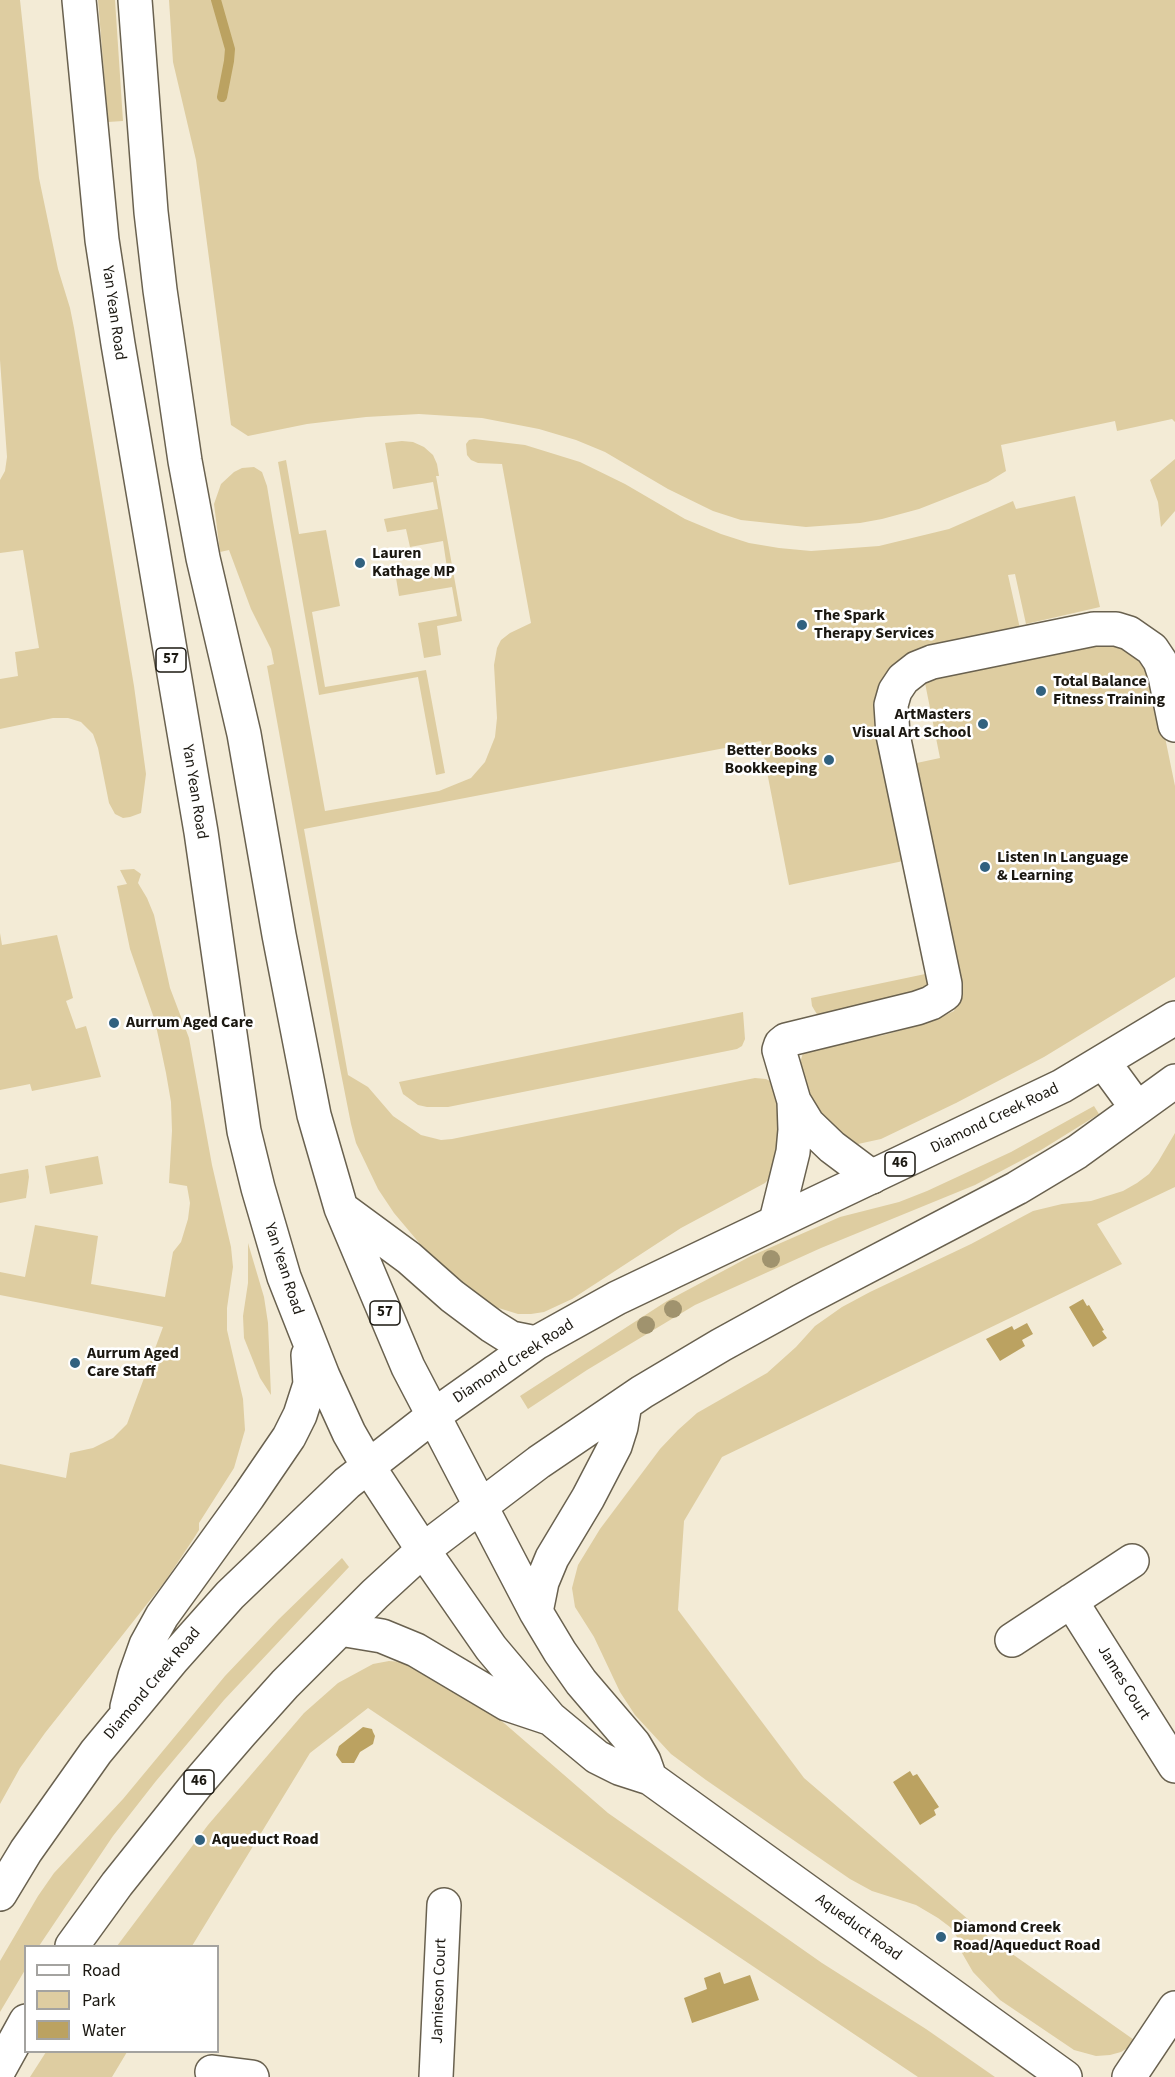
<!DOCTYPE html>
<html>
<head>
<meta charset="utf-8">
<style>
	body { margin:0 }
	#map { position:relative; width:1175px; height:2077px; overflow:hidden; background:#f3ebd6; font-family:"Source Sans 3",sans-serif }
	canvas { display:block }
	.legend { position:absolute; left:24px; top:1945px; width:195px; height:108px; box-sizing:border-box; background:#fff; border:2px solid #a4a3a0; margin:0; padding:8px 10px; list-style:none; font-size:18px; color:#1b1811 }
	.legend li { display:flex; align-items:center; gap:12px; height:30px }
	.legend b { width:30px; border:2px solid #a4a3a0 }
</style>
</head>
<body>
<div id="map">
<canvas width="1175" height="2077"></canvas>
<ul class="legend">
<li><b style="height:8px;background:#fff"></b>Road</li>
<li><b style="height:16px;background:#decda1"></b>Park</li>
<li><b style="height:16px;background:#bba261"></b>Water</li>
</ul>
</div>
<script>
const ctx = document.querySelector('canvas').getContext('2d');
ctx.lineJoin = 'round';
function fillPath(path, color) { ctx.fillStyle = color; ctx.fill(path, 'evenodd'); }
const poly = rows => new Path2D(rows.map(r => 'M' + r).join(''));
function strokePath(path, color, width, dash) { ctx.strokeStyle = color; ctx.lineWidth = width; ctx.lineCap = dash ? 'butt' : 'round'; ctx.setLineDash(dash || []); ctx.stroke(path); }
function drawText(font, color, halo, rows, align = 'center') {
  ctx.font = font + ' "Source Sans 3",sans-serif'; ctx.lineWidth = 5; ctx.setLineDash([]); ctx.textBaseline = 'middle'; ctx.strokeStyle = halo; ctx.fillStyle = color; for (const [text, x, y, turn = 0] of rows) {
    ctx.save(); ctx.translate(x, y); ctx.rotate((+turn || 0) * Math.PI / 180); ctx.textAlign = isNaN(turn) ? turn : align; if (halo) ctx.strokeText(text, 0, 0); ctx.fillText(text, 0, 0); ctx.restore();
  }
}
fillPath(poly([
	[0,0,20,0,39,178,58,269,70,308,74,328,134,686,146,774,141,813,130,817,123,818,115,814,109,803,98,748,93,734,81,722,68,718,53,718,0,729,0,679,18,676,15,652,39,648,23,550,0,553,0,480,5,471,7,457,0,360],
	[98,0,115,0,123,121,108,122],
	[169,0,1175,0,1175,422,1172,419,1117,431,1115,421,1001,445,1006,471,988,482,919,509,882,519,860,523,806,527,741,520,713,511,668,489,605,452,576,440,539,429,482,418,419,414,366,417,307,424,248,436,231,425,196,160,173,62],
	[474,439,525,445,580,462,625,484,685,519,721,534,749,543,779,548,811,551,879,546,949,529,1013,501,1016,509,1075,496,1100,607,1026,624,1015,574,1008,575,1021,633,897,669,908,860,789,885,761,741,304,829,348,1075,368,1087,393,1116,421,1135,441,1140,452,1139,755,1078,766,1079,772,1082,778,1092,781,1155,773,1175,765,1183,681,1228,572,1299,544,1312,531,1314,518,1314,492,1306,426,1251,394,1213,378,1189,356,1143,351,1124,338,1058,267,666,274,664,271,649,251,609,229,550,220,552,214,504,221,484,234,472,242,468,254,467,262,472,267,486,273,522,325,811,439,791,471,778,485,762,495,737,497,718,494,665,497,648,501,640,510,633,531,623,502,464,478,463,471,460,467,455,466,444,469,440],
	[402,441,413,442,424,447,433,455,437,464,439,476,436,476,462,621,437,626,441,655,424,658,418,623,457,616,452,587,399,596,396,578,447,568,443,541,410,547,406,529,387,532,384,519,438,509,433,482,393,489,385,443],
	[1175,459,1175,511,1161,527,1158,502,1150,480],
	[286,460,299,534,326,530,340,606,312,612,325,687,426,670,445,773,436,775,418,677,319,695,278,462],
	[1091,640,1134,649,1152,674,1175,786,1175,977,1044,1057,956,1103,881,1139,858,1144,847,1143,814,1106,800,1063,803,1053,808,1050,825,1045,884,1035,930,1022,954,1011,959,998,912,764,940,758,924,678],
	[134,869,141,874,138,883,147,898,154,915,170,988,189,1038,212,1165,231,1247,233,1267,227,1308,227,1330,243,1399,245,1430,234,1468,199,1523,199,1530,194,1538,166,1580,45,1733,20,1768,0,1804,0,1464,66,1478,70,1453,93,1448,113,1438,127,1424,163,1327,0,1295,0,1272,25,1277,35,1225,98,1236,91,1284,165,1297,173,1252,181,1242,188,1219,190,1203,187,1186,169,1183,172,1131,171,1102,166,1073,155,1021,130,949,117,886,127,884,120,870],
	[0,933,2,945,57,935,73,998,66,1001,76,1029,86,1026,101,1077,32,1091,30,1084,0,1090],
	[930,973,929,983,916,993,818,1016,812,1006,811,998],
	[743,1012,745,1039,742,1046,737,1049,448,1107,427,1107,418,1105,403,1094,399,1082],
	[1094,1106,1099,1114,1041,1150,975,1185,821,1248,695,1305,587,1370,528,1409,520,1396,667,1301,751,1256,840,1217,899,1202,927,1191,1011,1152],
	[1175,1133,1175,1187,1097,1224,1122,1264,722,1457,684,1521,678,1610,804,1778,991,1939,1137,2042,1121,2052,1110,2055,1096,2056,1074,2050,1000,2000,973,1972,962,1953,957,1937,950,1927,938,1918,916,1905,872,1891,850,1879,706,1780,671,1754,635,1715,620,1692,594,1637,575,1607,572,1588,578,1565,600,1529,660,1449,678,1430,697,1413,767,1373,796,1347,815,1326,842,1307,870,1292,971,1244,1033,1211,1062,1204,1091,1201,1123,1191,1137,1183,1149,1174,1158,1162],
	[98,1156,103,1184,50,1194,45,1166],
	[28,1169,29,1177,26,1198,0,1203,0,1174],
	[248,1243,264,1297,268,1323,271,1395,260,1378,244,1338,243,1316,248,1283],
	[342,1558,349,1567,224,1700,156,1781,113,1836,39,1946,26,1946,25,1970,0,2012,0,1961,38,1896,54,1873,123,1799,225,1676,279,1619],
	[389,1661,403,1662,463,1693,504,1723,608,1813,822,1963,926,2029,995,2077,918,2077,368,1708,310,1753,192,1946,117,1946,208,1825,304,1713,338,1683,373,1664],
	[46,2052,127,2052,112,2077,30,2077]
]), '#decda1');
fillPath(poly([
	[1083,1299,1087,1306,1089,1305,1104,1330,1102,1331,1107,1338,1093,1347,1069,1307],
	[1027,1323,1033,1334,1022,1340,1025,1346,1000,1361,986,1339,1012,1326,1014,1330],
	[363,1727,372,1729,373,1732,375,1736,373,1744,360,1752,354,1763,342,1763,336,1755,339,1746],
	[910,1771,913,1776,917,1774,939,1807,934,1810,936,1815,920,1825,893,1782],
	[720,1972,724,1984,750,1975,759,2000,692,2023,684,1998,707,1989,704,1978]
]), '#bba261');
strokePath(poly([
	[216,0,230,49,229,61,222,97]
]), '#bba261', 10);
const minor = poly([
	[872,1177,832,1147,808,1124,794,1101,779,1050,781,1044,786,1040,917,1008,931,1003,945,994,945,984,893,735,891,705,895,691,903,679,917,668,932,662,1094,629,1116,629,1129,633,1152,649,1160,661,1165,676,1175,725],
	[776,1221,793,1152,795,1130,794,1101],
	[1071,1601,1175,1766],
	[1012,1640,1132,1561],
	[212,2072,252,2077],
	[436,2077,444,1905],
	[1129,2077,1175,2008]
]);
const major = poly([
	[79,0,102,240,118,344,201,832,244,1131,258,1188,284,1277,323,1376,349,1433,368,1466,423,1550,466,1612,491,1648,550,1718,597,1757,619,1768,650,1778,1065,2077],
	[135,0,151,212,160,290,185,461,203,558,244,734,279,935,314,1115,341,1208,408,1367,536,1612,560,1652,581,1682,634,1744,644,1761,650,1778],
	[1104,1063,1137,1108],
	[341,1208,409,1258,452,1296,492,1326,511,1338,536,1343],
	[536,1612,542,1582,552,1558,588,1498,615,1446,621,1427,625,1404],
	[340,1629,382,1636,416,1650,507,1704,549,1718],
	[127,1707,135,1676,146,1645,162,1616,248,1497,289,1437,300,1415,310,1384,308,1355],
	[0,1894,26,1851,96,1752,173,1659,230,1595,347,1483,433,1416,536,1343,617,1298,1062,1086,1175,1018],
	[72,1946,117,1884,197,1784,241,1733,285,1684,375,1594,423,1550,539,1462,642,1392,721,1345,801,1301,1017,1188,1077,1152,1175,1081],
	[0,2068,26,2021]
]);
strokePath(minor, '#69614f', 36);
strokePath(major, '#69614f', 36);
strokePath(minor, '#fff', 33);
strokePath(major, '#fff', 33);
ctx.fillStyle = '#a0936e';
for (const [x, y] of [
	[771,1259],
	[673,1309],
	[646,1325]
]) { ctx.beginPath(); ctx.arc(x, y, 9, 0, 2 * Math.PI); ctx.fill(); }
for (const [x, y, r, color] of [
	[360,563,6,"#31617f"],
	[802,625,6,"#31617f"],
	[1041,691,6,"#31617f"],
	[983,724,6,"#31617f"],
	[829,760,6,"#31617f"],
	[985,867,6,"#31617f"],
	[114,1023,6,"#31617f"],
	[75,1363,6,"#31617f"],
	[200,1840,6,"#31617f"],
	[941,1937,6,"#31617f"]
]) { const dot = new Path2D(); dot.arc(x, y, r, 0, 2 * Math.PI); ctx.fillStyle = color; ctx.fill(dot); strokePath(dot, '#fff', 2); }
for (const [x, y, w] of [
	[171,660,30],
	[900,1164,30],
	[385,1313,30],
	[199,1782,30]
]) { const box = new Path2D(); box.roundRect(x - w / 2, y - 12, w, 24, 4.5); ctx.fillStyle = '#fff'; ctx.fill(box); strokePath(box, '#1b1811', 1.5); }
drawText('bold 15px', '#1b1811', null, [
	["57",171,660],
	["46",900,1164],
	["57",385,1313],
	["46",199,1782]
]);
drawText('16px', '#1b1811', '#fff', [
	["Yan Yean Road",113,313,82],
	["Yan Yean Road",194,792,81],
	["Diamond Creek Road",995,1119,-26],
	["Yan Yean Road",283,1269,72],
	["Diamond Creek Road",514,1362,-33],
	["James Court",1123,1683,58],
	["Diamond Creek Road",153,1684,-50],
	["Aqueduct Road",858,1928,36],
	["Jamieson Court",440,1991,-88]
]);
drawText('bold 16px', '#1b1811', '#fff', [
	["Lauren",372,554],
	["Kathage MP",372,572],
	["The Spark",814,616],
	["Therapy Services",814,634],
	["Total Balance",1053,682],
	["Fitness Training",1053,700],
	["ArtMasters",971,715,"right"],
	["Visual Art School",971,733,"right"],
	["Better Books",817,751,"right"],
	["Bookkeeping",817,769,"right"],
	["Listen In Language",997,858],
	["& Learning",997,876],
	["Aurrum Aged Care",126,1023],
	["Aurrum Aged",87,1354],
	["Care Staff",87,1372],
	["Aqueduct Road",212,1840],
	["Diamond Creek",953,1928],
	["Road/Aqueduct Road",953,1946]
], 'left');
</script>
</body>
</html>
